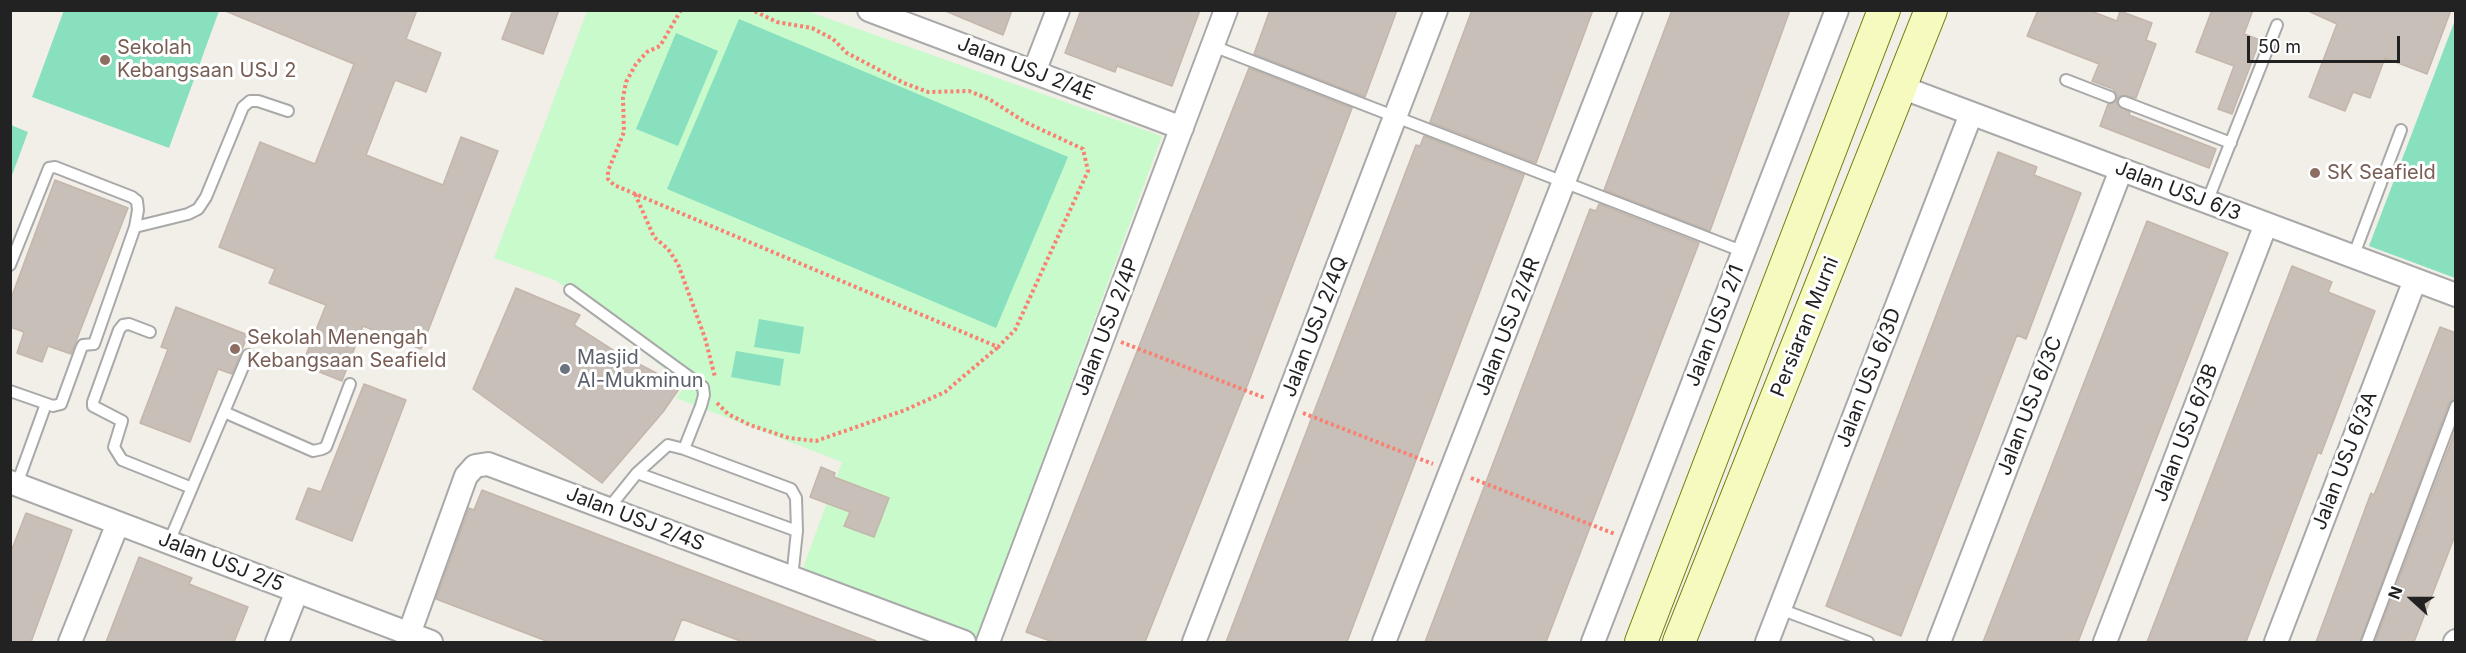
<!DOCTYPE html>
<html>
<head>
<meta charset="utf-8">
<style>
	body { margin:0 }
	#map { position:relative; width:2466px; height:653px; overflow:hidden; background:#f2efe9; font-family:Inter,sans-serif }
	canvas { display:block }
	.frame { position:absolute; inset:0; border:12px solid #222; pointer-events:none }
	.north { position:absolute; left:2382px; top:569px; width:60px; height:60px; -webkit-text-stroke:4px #fff; paint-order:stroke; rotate:291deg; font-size:16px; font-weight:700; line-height:24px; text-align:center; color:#222 }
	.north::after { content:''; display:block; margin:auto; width:21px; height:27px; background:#222; clip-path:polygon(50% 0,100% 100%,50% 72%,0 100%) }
	.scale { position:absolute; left:2247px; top:36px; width:153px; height:27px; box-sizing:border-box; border:3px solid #222; border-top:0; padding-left:8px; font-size:18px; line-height:21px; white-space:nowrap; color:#222; -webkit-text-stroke:4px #fff; paint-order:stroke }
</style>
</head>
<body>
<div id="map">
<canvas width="2466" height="653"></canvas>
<div class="frame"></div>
<div class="north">N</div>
<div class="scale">50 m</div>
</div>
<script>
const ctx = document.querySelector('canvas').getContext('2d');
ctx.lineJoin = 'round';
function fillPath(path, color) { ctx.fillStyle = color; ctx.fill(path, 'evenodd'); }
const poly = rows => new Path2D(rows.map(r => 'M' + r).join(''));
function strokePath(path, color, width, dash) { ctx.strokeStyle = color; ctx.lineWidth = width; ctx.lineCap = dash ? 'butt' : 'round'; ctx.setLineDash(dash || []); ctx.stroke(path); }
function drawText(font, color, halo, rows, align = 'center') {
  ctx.font = font + ' Inter,sans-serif'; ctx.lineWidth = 6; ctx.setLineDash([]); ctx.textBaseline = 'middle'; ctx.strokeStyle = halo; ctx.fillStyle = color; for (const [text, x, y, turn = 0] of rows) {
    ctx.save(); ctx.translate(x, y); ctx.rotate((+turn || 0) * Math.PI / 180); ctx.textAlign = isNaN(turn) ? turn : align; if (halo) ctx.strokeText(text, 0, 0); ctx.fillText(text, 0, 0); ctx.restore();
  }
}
fillPath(poly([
	[587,11,807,11,1162,136,977,638,801,573,842,462,676,398,685,386,557,281,494,258]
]), '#c8facc');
fillPath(poly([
	[64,10,219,11,169,148,32,97],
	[739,19,1068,157,996,328,667,189],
	[2455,20,2456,278,2455,278,2369,246],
	[676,33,718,51,678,146,636,129],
	[11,125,28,132,11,178],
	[759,319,804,327,800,354,754,347],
	[736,351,784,359,780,386,731,377]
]), '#88e0be');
const building = poly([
	[223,10,417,10,406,39,441,53,426,92,395,80,366,155,443,185,461,137,498,151,421,349,363,326,342,381,302,365,326,305,269,283,275,269,219,247,260,142,315,164,354,64,223,10],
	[513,10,559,10,543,54,502,39,513,10],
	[943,10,1012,10,1003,35,943,10],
	[1081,10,1200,10,1172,86,1117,66,1115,72,1065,53,1081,10],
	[1270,10,1397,10,1365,97,1254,54,1270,10],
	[1472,10,1593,10,1536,163,1430,122,1472,10],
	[1672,10,1790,10,1710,231,1604,190,1672,10],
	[2038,10,2088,10,2117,21,2120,11,2152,23,2146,40,2156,44,2136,98,2122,95,2117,99,2117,104,2130,112,2129,115,2216,149,2209,168,2100,126,2108,104,2117,100,2116,93,2113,89,2092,81,2099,64,2027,36,2038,10],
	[2212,10,2253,10,2244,34,2260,40,2232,114,2218,109,2234,66,2196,52,2212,10],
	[2306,10,2451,10,2427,74,2385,58,2370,98,2353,92,2345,111,2309,97,2337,24,2306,10],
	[1249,68,1352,108,1249,381,1145,642,1053,642,1026,632,1249,68],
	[1424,136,1524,175,1347,642,1226,642,1416,145,1420,146,1424,136],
	[1998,152,2037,167,2034,175,2081,193,2026,339,2017,335,1901,636,1826,606,1998,152],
	[55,180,128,208,71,354,48,346,42,362,17,353,24,332,10,327,10,301,55,180],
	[1599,204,1699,243,1546,642,1425,642,1590,209,1596,211,1599,204],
	[2147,221,2228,253,2078,642,1983,642,2147,221],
	[2292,266,2332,282,2328,292,2375,311,2321,454,2318,452,2246,642,2147,642,2292,266],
	[516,288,580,315,574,325,616,352,681,386,663,412,602,483,473,389,516,288],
	[176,307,248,335,232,374,218,369,190,442,140,423,168,349,161,347,176,307],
	[2440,327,2456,333,2456,399,2449,403,2360,642,2316,642,2371,493,2374,495,2440,327],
	[364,384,406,400,352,541,296,519,308,488,321,492,364,384],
	[2456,429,2456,533,2414,642,2375,642,2456,429],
	[821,467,835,473,834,477,889,498,874,537,844,526,850,512,810,497,821,467],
	[482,490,876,641,875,642,743,642,682,619,673,642,549,642,436,599,469,508,474,510,482,490],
	[26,513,72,530,31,642,10,642,10,554,26,513],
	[139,557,192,578,189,584,248,607,234,642,106,642,139,557]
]);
fillPath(building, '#c7bfb8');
strokePath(building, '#c4b6ab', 1.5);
const lane = poly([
	[1213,46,1744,252],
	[2066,80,2110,97],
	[2124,102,2231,143],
	[2207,202,2277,25],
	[2353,257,2401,130],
	[10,265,49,168,55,167,132,197,137,201,138,210,135,227,188,214,198,209,206,197,243,107,250,101,258,101,288,111],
	[570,290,703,387,704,395,701,406,684,449],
	[150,332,129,324,123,325,119,330,93,402,93,406,122,421,114,447,122,460,192,488],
	[10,391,53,406,61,404,81,349,83,345,94,344,135,227],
	[224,412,313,451,322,449,326,447,350,384],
	[637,473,668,445,684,449,791,489,796,498,797,531],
	[17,484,46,404],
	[608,509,637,473,797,531,792,578],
	[169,542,248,355],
	[1780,609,1868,642],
	[2367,642,2456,406]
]);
const street = poly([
	[869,10,1182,128],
	[1034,72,1058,10],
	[1901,87,2456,295],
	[10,482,431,642],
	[409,634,466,476,475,466,488,464,964,642],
	[70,642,118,523],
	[277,642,297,591],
	[988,642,1226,10],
	[1194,642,1436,10],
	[1384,642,1631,10],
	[1593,642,1837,10],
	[1767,642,1971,114],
	[1939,642,2121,170],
	[2105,642,2266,224],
	[2276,642,2415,280],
	[2455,642,2456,641]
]);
const secondary = poly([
	[1641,642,1884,10],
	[1679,642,1931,10]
]);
strokePath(lane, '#a9a9a9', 14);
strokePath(street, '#a9a9a9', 26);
strokePath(secondary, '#707d05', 34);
strokePath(poly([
	[681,10,660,46,647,52,636,64,626,82,623,98,624,132,608,171,608,179,614,185,998,347,1015,330,1088,171,1083,149,1025,122,989,99,969,91,928,92,904,83,847,53,833,39,812,28,777,22,752,10],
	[635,194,654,237,668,249,678,264,705,338,715,377],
	[1121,342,1265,398],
	[717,403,728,414,750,425,789,438,816,441,905,410,945,392,998,347],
	[1303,413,1433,464],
	[1471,478,1615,534]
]), '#fa8072', 4, [3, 3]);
strokePath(lane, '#fff', 10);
strokePath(street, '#fff', 22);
strokePath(secondary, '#f7fabf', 32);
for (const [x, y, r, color] of [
	[105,60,6,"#8d6e63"],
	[2315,173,6,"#8d6e63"],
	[235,349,6,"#8d6e63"],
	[565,369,6,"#6b7280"]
]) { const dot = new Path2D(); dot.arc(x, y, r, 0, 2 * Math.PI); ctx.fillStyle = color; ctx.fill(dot); strokePath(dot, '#fff', 2); }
drawText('20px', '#785e54', '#fff', [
	["Sekolah",117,48],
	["Kebangsaan USJ 2",117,71],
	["SK Seafield",2327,173],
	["Sekolah Menengah",247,338],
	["Kebangsaan Seafield",247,361]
], 'left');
drawText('20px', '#222', '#fff', [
	["Jalan USJ 2/4E",1026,69,21],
	["Jalan USJ 6/3",2178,191,21],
	["Jalan USJ 2/1",1715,326,-69],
	["Jalan USJ 2/4P",1107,327,-69],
	["Jalan USJ 2/4Q",1315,327,-69],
	["Jalan USJ 2/4R",1508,327,-69],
	["Persiaran Murni",1805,327,-68],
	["Jalan USJ 6/3D",1869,378,-69],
	["Jalan USJ 6/3C",2030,406,-69],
	["Jalan USJ 6/3B",2186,433,-69],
	["Jalan USJ 6/3A",2345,461,-69],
	["Jalan USJ 2/4S",635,519,21],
	["Jalan USJ 2/5",221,562,21]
]);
drawText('20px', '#5b616d', '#fff', [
	["Masjid",577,358],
	["Al-Mukminun",577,381]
], 'left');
</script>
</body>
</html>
